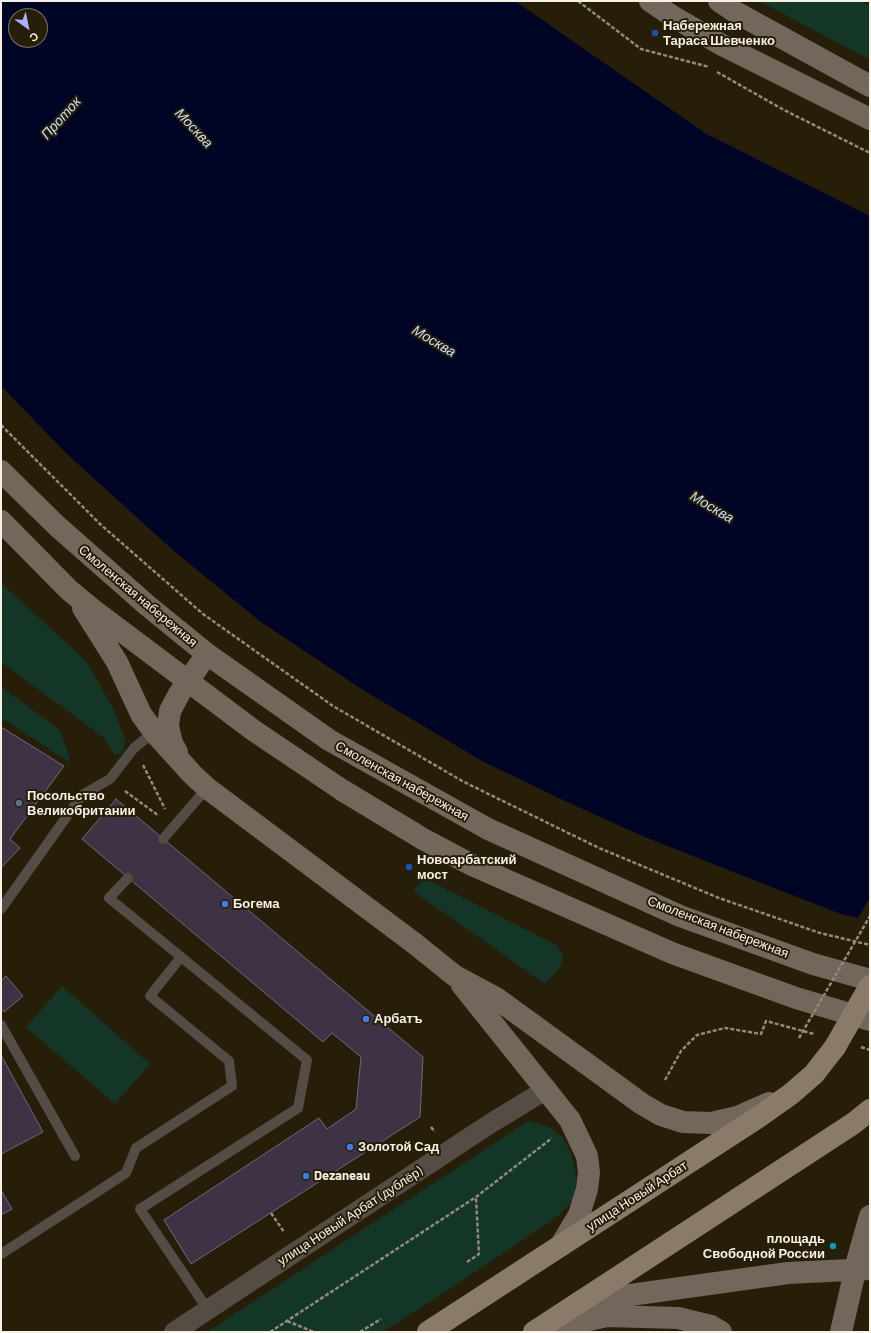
<!DOCTYPE html>
<html>
<head>
<meta charset="utf-8">
<style>
	body { margin:0 }
	#map { position:relative; width:871px; height:1333px; overflow:hidden; background:#271e0a; font-family:Barlow,sans-serif }
	canvas { display:block }
	.frame { position:absolute; inset:0; border:2px solid #f7f1e5; pointer-events:none }
	.north { position:absolute; left:8px; top:8px; width:40px; height:40px; box-sizing:border-box; background:#271e0a; border:1px solid #7a7262; border-radius:50%; rotate:147deg; font-size:11px; font-weight:700; line-height:16px; text-align:center; color:#f7f1e5 }
	.north::after { content:''; display:block; margin:auto; width:14px; height:18px; background:#adaffb; clip-path:polygon(50% 0,100% 100%,50% 72%,0 100%) }
</style>
</head>
<body>
<div id="map">
<canvas width="871" height="1333"></canvas>
<div class="frame"></div>
<div class="north">С</div>
</div>
<script>
const ctx = document.querySelector('canvas').getContext('2d');
ctx.lineJoin = 'round';
function fillPath(path, color) { ctx.fillStyle = color; ctx.fill(path, 'evenodd'); }
const poly = rows => new Path2D(rows.map(r => 'M' + r).join(''));
function strokePath(path, color, width, dash) { ctx.strokeStyle = color; ctx.lineWidth = width; ctx.lineCap = dash ? 'butt' : 'round'; ctx.setLineDash(dash || []); ctx.stroke(path); }
function drawText(font, color, halo, rows, align = 'center') {
  ctx.font = font + ' Barlow,sans-serif'; ctx.lineWidth = 4; ctx.setLineDash([]); ctx.textBaseline = 'middle'; ctx.strokeStyle = halo; ctx.fillStyle = color; for (const [text, x, y, turn = 0] of rows) {
    ctx.save(); ctx.translate(x, y); ctx.rotate((+turn || 0) * Math.PI / 180); ctx.textAlign = isNaN(turn) ? turn : align; if (halo) ctx.strokeText(text, 0, 0); ctx.fillText(text, 0, 0); ctx.restore();
  }
}
fillPath(poly([
	[759,1,860,1,870,6,870,60],
	[1,583,86,661,113,708,125,739,123,753,115,755,103,737,1,662],
	[1,687,60,730,71,763,1,718],
	[424,881,432,882,556,945,563,956,561,966,545,984,413,891,420,883],
	[62,986,150,1064,115,1104,26,1027],
	[528,1121,549,1127,563,1138,571,1153,577,1179,573,1200,558,1216,451,1288,383,1332,207,1332]
]), '#143627');
fillPath(poly([
	[1,1,515,1,705,133,870,216,870,921,841,914,733,872,640,835,565,801,482,761,363,690,261,622,175,552,68,455,1,386],
	[16,16,40,16,40,40,16,40]
]), '#000525');
fillPath(poly([
	[870,897,870,923,857,920]
]), '#271e0a');
const building = poly([
	[1,727,64,766,10,839,20,848,1,868,1,727],
	[116,799,423,1057,420,1117,191,1264,164,1220,319,1118,327,1129,356,1109,361,1057,332,1033,323,1042,82,839,116,799],
	[6,976,23,996,4,1012,1,1008,1,981,6,976],
	[1,1055,43,1132,1,1154,1,1055],
	[1,1190,12,1209,1,1215,1,1190]
]);
fillPath(building, '#3e3245');
strokePath(building, '#73677c', 1);
strokePath(poly([
	[578,1,641,49,709,67],
	[717,72,784,110,870,153],
	[1,425,100,524,203,614,333,706,464,782,599,848,719,898,820,933,870,945],
	[143,765,165,809],
	[125,791,159,816],
	[861,1047,870,1050],
	[665,1080,681,1051,697,1035,725,1028,761,1034,766,1021,814,1034],
	[431,1127,435,1132],
	[271,1213,284,1232],
	[467,1262,479,1254,476,1198],
	[287,1321,314,1332],
	[270,1332,476,1197,552,1138],
	[360,1332,381,1319]
]), '#928a7a', 2.5, [4, 2]);
strokePath(poly([
	[163,839,207,788],
	[128,878,109,898,307,1060,298,1108,140,1209,208,1310],
	[1,909,82,795,110,779,134,748,154,732],
	[1,1025,75,1156],
	[1,1254,126,1173,136,1148,232,1086,229,1061,150,996,181,957]
]), '#554d45', 10);
strokePath(poly([
	[174,1332,488,1125,547,1089]
]), '#554d45', 20);
strokePath(poly([
	[650,1,672,16,722,45,870,119],
	[719,1,737,13,870,86],
	[1,471,57,526,148,606,207,654,329,740,488,829,680,916,813,964,870,980],
	[1,521,69,590,92,609,253,730,342,790,423,839,472,865,672,953,796,998,870,1020],
	[83,608,117,662,141,714,154,732,192,774,207,788,414,943,455,976,496,998,642,1104,661,1115,683,1122,711,1123,737,1117,769,1103],
	[177,752,172,743,168,726,170,711,179,694,207,654],
	[462,985,570,1120,587,1156,589,1173,587,1189,579,1215,561,1245],
	[580,1302,788,1273,870,1269],
	[535,1332,607,1316,678,1318,711,1326,721,1332],
	[841,1332,858,1258,870,1216]
]), '#73665a', 22);
strokePath(poly([
	[428,1332,757,1118,791,1094,814,1074,835,1047],
	[534,1332,854,1123,870,1110]
]), '#8a7a6a', 22);
strokePath(poly([
	[799,1038,870,916]
]), '#928a7a', 2.5, [4, 2]);
strokePath(poly([
	[835,1047,870,986]
]), '#8a7a6a', 22);
for (const [x, y, r, color] of [
	[655,33,4,"#1a4fb4"],
	[19,803,4,"#5c6f8a"],
	[409,867,4,"#1a4fb4"],
	[225,904,4,"#3f7fe0"],
	[366,1019,4,"#3f7fe0"],
	[350,1147,4,"#3f7fe0"],
	[306,1176,4,"#3f7fe0"],
	[833,1246,4,"#0f9aa8"]
]) { const dot = new Path2D(); dot.arc(x, y, r, 0, 2 * Math.PI); ctx.fillStyle = color; ctx.fill(dot); strokePath(dot, '#271e0a', 1.5); }
drawText('bold 13px', '#f7f1e5', '#271e0a', [
	["Набережная",663,26],
	["Тараса Шевченко",663,41],
	["Посольство",27,796],
	["Великобритании",27,811],
	["Новоарбатский",417,860],
	["мост",417,875],
	["Богема",233,904],
	["Арбатъ",374,1019],
	["Золотой Сад",358,1147],
	["Dezaneau",314,1176],
	["площадь",825,1239,"right"],
	["Свободной России",825,1254,"right"]
], 'left');
drawText('13px', '#f7f1e5', '#271e0a', [
	["Смоленская набережная",138,596,40],
	["Смоленская набережная",402,781,29],
	["Смоленская набережная",718,927,21],
	["улица Новый Арбат",637,1196,-33],
	["улица Новый Арбат (дублёр)",350,1216,-33]
]);
drawText('italic 14px', '#cbdff9', '#271e0a', [
	["Проток",61,118,-48],
	["Москва",194,128,47],
	["Москва",434,341,31],
	["Москва",712,507,31]
]);
</script>
</body>
</html>
